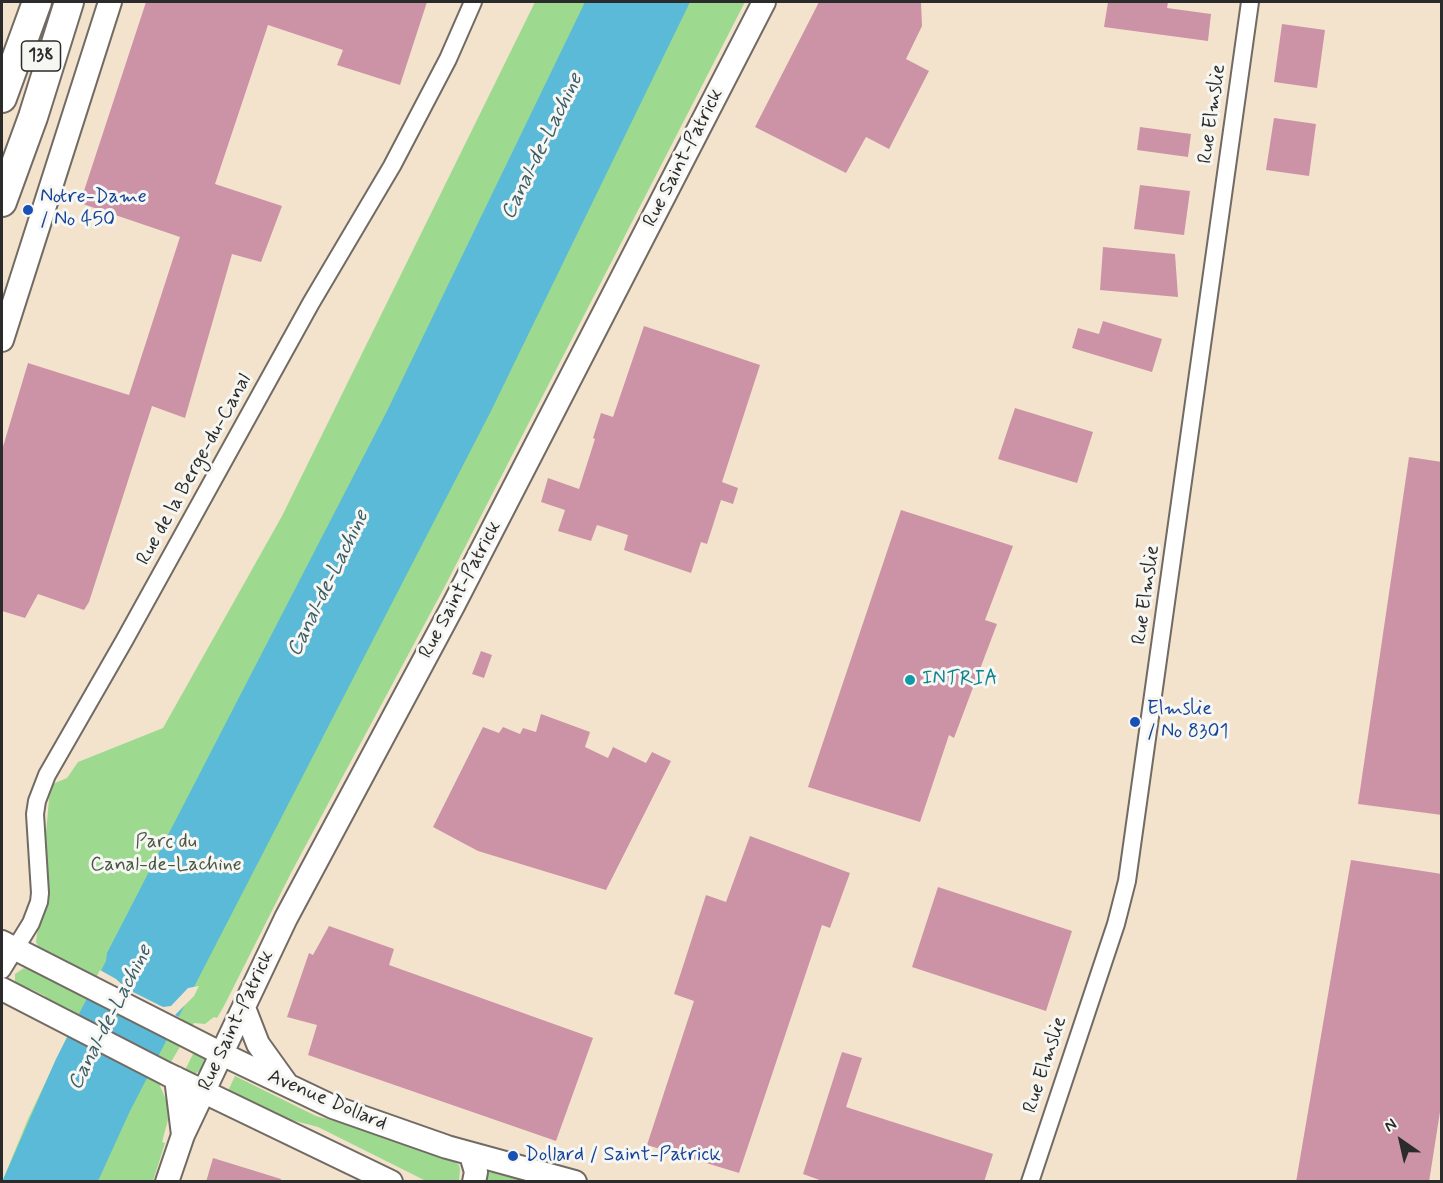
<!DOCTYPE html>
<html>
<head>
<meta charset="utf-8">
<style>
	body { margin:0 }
	#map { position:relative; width:1443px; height:1183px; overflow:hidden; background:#f3e3cd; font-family:Mynerve,sans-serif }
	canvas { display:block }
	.frame { position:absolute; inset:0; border:3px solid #2b2b2b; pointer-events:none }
	.north { position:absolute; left:1371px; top:1111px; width:60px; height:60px; -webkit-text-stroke:4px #f6f6f2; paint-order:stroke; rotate:326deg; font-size:16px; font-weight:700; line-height:24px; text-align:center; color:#2b2b2b }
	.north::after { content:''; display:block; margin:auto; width:21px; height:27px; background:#2b2b2b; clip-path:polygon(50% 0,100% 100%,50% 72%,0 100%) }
</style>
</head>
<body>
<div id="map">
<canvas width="1443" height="1183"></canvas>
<div class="frame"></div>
<div class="north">N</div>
</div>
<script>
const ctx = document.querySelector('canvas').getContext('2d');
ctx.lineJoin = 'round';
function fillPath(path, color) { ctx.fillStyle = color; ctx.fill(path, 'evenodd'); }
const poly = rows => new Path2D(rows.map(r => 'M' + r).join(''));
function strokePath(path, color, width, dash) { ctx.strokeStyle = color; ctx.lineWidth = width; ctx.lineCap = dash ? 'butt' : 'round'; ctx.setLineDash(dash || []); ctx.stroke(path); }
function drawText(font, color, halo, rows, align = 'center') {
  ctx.font = font + ' Mynerve,sans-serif'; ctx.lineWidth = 6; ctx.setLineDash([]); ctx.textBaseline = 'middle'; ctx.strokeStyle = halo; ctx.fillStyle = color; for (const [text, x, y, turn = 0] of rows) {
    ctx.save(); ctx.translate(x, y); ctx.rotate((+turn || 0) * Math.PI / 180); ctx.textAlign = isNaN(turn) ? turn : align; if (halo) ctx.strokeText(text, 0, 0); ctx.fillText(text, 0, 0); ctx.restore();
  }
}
fillPath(poly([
	[535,2,745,2,444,588,292,871,224,1006,217,1018,214,1017,205,1024,194,1023,171,1062,160,1086,167,1102,168,1120,162,1142,165,1143,153,1181,2,1182,28,1119,77,1016,44,999,45,996,31,989,29,993,16,985,15,981,15,974,24,968,55,979,36,942,39,920,47,896,46,833,50,788,55,783,67,778,78,762,163,728,282,516],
	[194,1052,204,1058,206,1063,201,1070,195,1074,185,1070],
	[235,1076,316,1116,393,1137,452,1160,459,1165,460,1169,459,1181,426,1181,318,1127,276,1116,249,1104,228,1091],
	[492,1170,546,1182,486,1182,488,1174]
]), '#9dda8f');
fillPath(poly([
	[585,2,690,2,491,411,130,1111,98,1181,2,1182,56,1059,106,961,107,953,387,411]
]), '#5abad8');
fillPath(poly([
	[100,970,116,979,127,989,163,1007,171,1006,188,988,199,986,194,996,175,1015,182,1019,172,1038,98,1003,98,1004,88,1000,87,996]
]), '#f3e3cd');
fillPath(poly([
	[146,2,427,2,400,85,337,65,343,50,268,25,215,184,282,206,261,262,232,254,185,418,152,406,89,602,84,610,38,594,25,618,2,611,2,450,28,363,129,395,180,237,80,203],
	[819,2,921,2,922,26,906,59,929,71,889,149,866,137,846,173,755,127],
	[1108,2,1168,2,1167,8,1211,14,1208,41,1104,27],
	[1282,24,1325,30,1317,88,1274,82],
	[1274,118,1316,124,1309,176,1266,170],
	[1140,127,1191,134,1188,157,1137,150],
	[1140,185,1190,191,1184,235,1134,229],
	[1103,247,1175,254,1178,297,1100,290],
	[1103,321,1162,339,1152,372,1072,348,1078,328,1099,334],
	[644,326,760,365,722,482,738,488,733,504,721,500,707,544,701,542,691,573,624,550,628,535,597,525,591,541,558,531,565,510,541,502,548,478,579,489,595,439,593,438,601,413,613,417],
	[1015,408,1093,432,1077,483,998,459],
	[1409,457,1442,462,1442,815,1358,804],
	[901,510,1013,546,985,620,997,624,954,738,949,735,920,822,808,787],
	[481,651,492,655,484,678,472,674],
	[541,714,590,732,585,747,608,758,613,747,646,763,652,752,671,761,606,890,478,851,433,827,483,727,499,733,503,727,520,734,523,728,536,732],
	[750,836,850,873,830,928,822,925,739,1173,647,1145,694,1001,674,994,706,895,726,902],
	[1351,860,1442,874,1442,1099,1429,1182,1296,1182],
	[938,887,1072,931,1046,1011,912,967],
	[329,926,394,949,389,965,593,1038,556,1141,308,1055,317,1025,287,1017,309,953,313,955],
	[842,1052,862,1058,846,1107,993,1154,984,1182,825,1182,803,1174],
	[213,1158,281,1179,280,1182,206,1182]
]), '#cc93a7');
const street = poly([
	[2,970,31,923,39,902,40,893,35,814,37,801,47,775,124,641,311,303,392,166,448,59,473,2],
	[1030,1182,1116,924,1127,881,1250,2]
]);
const secondary = poly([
	[2,340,110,2],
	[2,942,222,1054,333,1107,447,1147,575,1182],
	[2,989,167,1074,391,1182],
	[244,1008,258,1044,286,1083],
	[176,1078,183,1135],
	[471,1155,476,1172,474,1182],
	[167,1182,183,1135,286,918,453,606,764,2]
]);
const highway = poly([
	[2,98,37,2],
	[2,202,33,117,69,2]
]);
strokePath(street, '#716b64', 20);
strokePath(secondary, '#716b64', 26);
strokePath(highway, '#716b64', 32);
strokePath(street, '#fff', 16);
strokePath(secondary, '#fff', 22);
strokePath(highway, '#fff', 28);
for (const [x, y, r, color] of [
	[28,210,6,"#1a4fb4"],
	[910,680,6,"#0f9aa8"],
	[1135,722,6,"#1a4fb4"],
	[513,1156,6,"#1a4fb4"]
]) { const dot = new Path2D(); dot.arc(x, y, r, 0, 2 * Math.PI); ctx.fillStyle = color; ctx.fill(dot); strokePath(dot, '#f6f6f2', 2); }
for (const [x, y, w] of [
	[41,56,39]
]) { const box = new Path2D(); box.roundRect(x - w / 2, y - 15, w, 30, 4.5); ctx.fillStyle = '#f6f6f2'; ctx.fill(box); strokePath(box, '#2b2b2b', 1.5); }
drawText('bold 18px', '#2b2b2b', null, [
	["138",41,56]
]);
drawText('20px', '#2b2b2b', '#f6f6f2', [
	["Rue Elmslie",1213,114,-82],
	["Rue Saint-Patrick",684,158,-63],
	["Rue de la Berge-du-Canal",195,470,-61],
	["Rue Saint-Patrick",461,590,-62],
	["Rue Elmslie",1147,595,-82],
	["Rue Saint-Patrick",237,1021,-65],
	["Rue Elmslie",1046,1065,-72],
	["Avenue Dollard",327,1101,23]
]);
drawText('20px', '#164399', '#f6f6f2', [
	["Notre-Dame",40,198],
	["/ No 450",40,221],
	["Elmslie",1147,710],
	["/ No 8301",1147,733],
	["Dollard / Saint-Patrick",525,1156]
], 'left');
drawText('20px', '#0d838f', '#f6f6f2', [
	["INTRIA",922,680]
], 'left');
drawText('20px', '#485744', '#f6f6f2', [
	["Parc du",166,843],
	["Canal-de-Lachine",166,866]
]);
drawText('italic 21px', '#3b5d68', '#f6f6f2', [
	["Canal-de-Lachine",543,147,-64],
	["Canal-de-Lachine",329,584,-64],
	["Canal-de-Lachine",111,1018,-63]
]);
</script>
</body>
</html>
